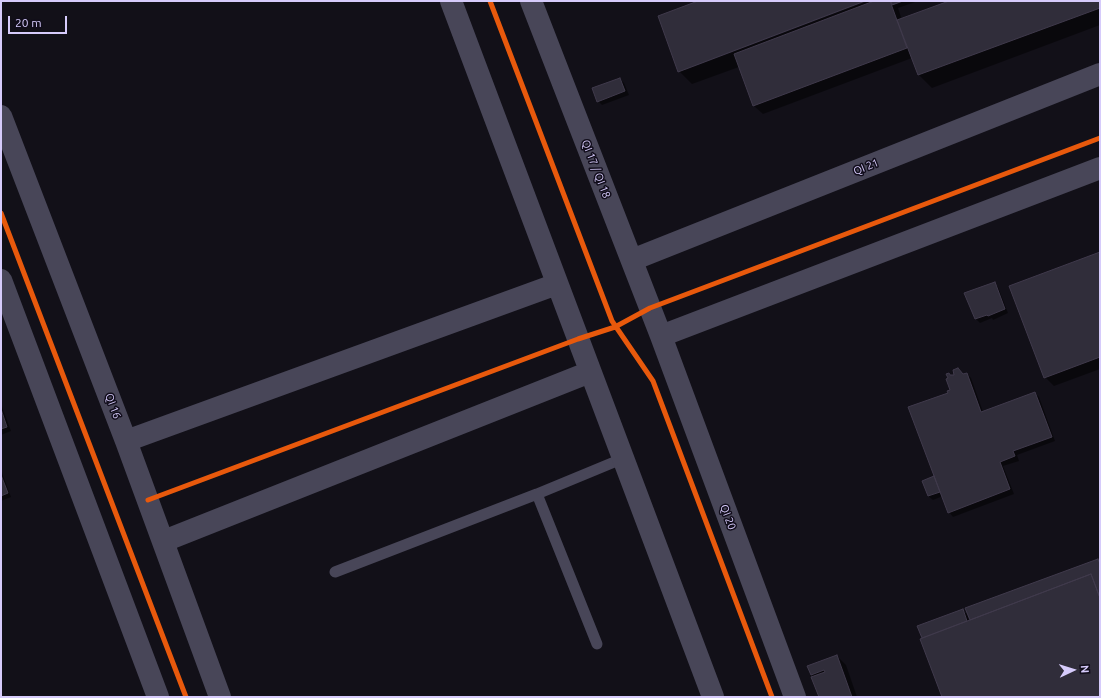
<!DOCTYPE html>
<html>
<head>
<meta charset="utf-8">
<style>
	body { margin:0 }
	#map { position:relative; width:1101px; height:698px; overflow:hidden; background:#121018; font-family:Ubuntu,sans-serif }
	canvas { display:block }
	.frame { position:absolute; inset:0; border:2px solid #d6cbfb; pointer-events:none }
	.north { position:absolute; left:1053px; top:650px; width:40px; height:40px; -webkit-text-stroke:3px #110d1b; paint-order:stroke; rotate:86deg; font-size:11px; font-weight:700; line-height:16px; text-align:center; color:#d6cbfb }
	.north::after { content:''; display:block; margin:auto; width:14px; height:18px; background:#d6cbfb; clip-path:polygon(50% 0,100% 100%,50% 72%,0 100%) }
	.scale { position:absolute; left:8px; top:16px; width:59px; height:18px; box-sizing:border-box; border:2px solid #d6cbfb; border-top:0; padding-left:5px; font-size:12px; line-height:14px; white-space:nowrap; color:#d6cbfb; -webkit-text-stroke:3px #110d1b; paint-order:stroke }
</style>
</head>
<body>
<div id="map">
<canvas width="1101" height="698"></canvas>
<div class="frame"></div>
<div class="north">N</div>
<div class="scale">20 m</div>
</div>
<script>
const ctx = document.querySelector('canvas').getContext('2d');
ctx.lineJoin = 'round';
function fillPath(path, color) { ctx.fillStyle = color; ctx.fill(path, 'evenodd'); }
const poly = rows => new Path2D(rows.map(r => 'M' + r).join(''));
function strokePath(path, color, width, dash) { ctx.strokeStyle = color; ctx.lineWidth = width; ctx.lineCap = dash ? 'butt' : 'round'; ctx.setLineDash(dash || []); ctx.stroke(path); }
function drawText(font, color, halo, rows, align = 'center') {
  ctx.font = font + ' Ubuntu,sans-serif'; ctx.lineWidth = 3; ctx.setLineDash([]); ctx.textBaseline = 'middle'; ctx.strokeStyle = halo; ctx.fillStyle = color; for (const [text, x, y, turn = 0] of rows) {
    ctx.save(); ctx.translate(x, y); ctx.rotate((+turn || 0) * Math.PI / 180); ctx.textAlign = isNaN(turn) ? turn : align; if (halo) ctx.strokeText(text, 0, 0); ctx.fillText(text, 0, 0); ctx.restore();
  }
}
fillPath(poly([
	[701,1,862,1,685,68,685,70,868,1,918,1,898,8,902,20,952,1,1100,1,1100,25,932,88,919,75,912,58,763,114,754,106,739,67,692,84,679,71],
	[620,79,624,83,629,95,602,105,598,101],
	[1100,253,1100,369,1054,386,1045,377],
	[994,283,998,287,1008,313,993,320,992,318,980,323,976,319],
	[949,374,951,376,967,374,971,378,983,412,1035,393,1039,397,1055,441,1017,455,1019,461,1003,466,1014,494,953,517,949,512,943,496,933,500,928,496,923,481,936,476,949,393,951,390],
	[1,404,11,431,1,435],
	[1,470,11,497,1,501],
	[1098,560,1100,562,1100,697,944,697,918,626,962,610,967,614,969,621],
	[837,656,846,665,857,697,820,697,814,677,812,675]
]), '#0007');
const building = poly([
	[698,1,865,1,678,72,658,16,698,1],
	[874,1,890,1,907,48,753,106,734,54,874,1],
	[891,1,903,1,892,5,891,1],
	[949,1,1100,1,1100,8,918,75,897,20,949,1],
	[620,78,625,91,597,102,592,88,620,78],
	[1100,252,1100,357,1044,378,1009,286,1100,252],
	[995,282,1005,309,988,316,987,315,975,319,964,293,995,282],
	[958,368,963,374,967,373,981,412,1035,392,1052,437,1013,451,1015,456,1000,462,1010,489,948,513,908,407,948,393,947,391,950,390,946,379,948,378,946,374,949,373,950,375,954,375,953,370,958,368],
	[1,409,7,427,1,429,1,409],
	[1,475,8,493,1,496,1,475],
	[934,476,940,492,928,496,922,481,934,476],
	[1098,559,1100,564,1100,598,1091,574,970,620,965,608,1098,559],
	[1091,574,1100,598,1100,697,942,697,920,639,1091,574],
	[963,609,967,621,922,638,917,626,963,609],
	[837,655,852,697,819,697,811,677,825,672,824,670,811,675,807,666,837,655]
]);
fillPath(building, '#302d3a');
strokePath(building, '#403a4c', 1);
strokePath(poly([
	[537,494,597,644],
	[335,572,537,494,624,458]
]), '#484658', 11);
strokePath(poly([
	[451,1,713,697],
	[531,1,661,336,795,697],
	[1,116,126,441,220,697],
	[632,260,1100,74],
	[1,280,158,697],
	[661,336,1100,168],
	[126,441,557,284],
	[164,541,590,372]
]), '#484658', 22);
strokePath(poly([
	[490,1,612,321,653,381,772,697],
	[1,213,186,697],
	[148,500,578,339,615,327,650,308,1100,138]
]), '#e8590c', 5);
drawText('11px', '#d6cbfb', '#110d1b', [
	["QI 21",866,167,-22],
	["QI 17 / QI 18",596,169,69],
	["QI 16",113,406,69],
	["QI 20",728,517,70]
]);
</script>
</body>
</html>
